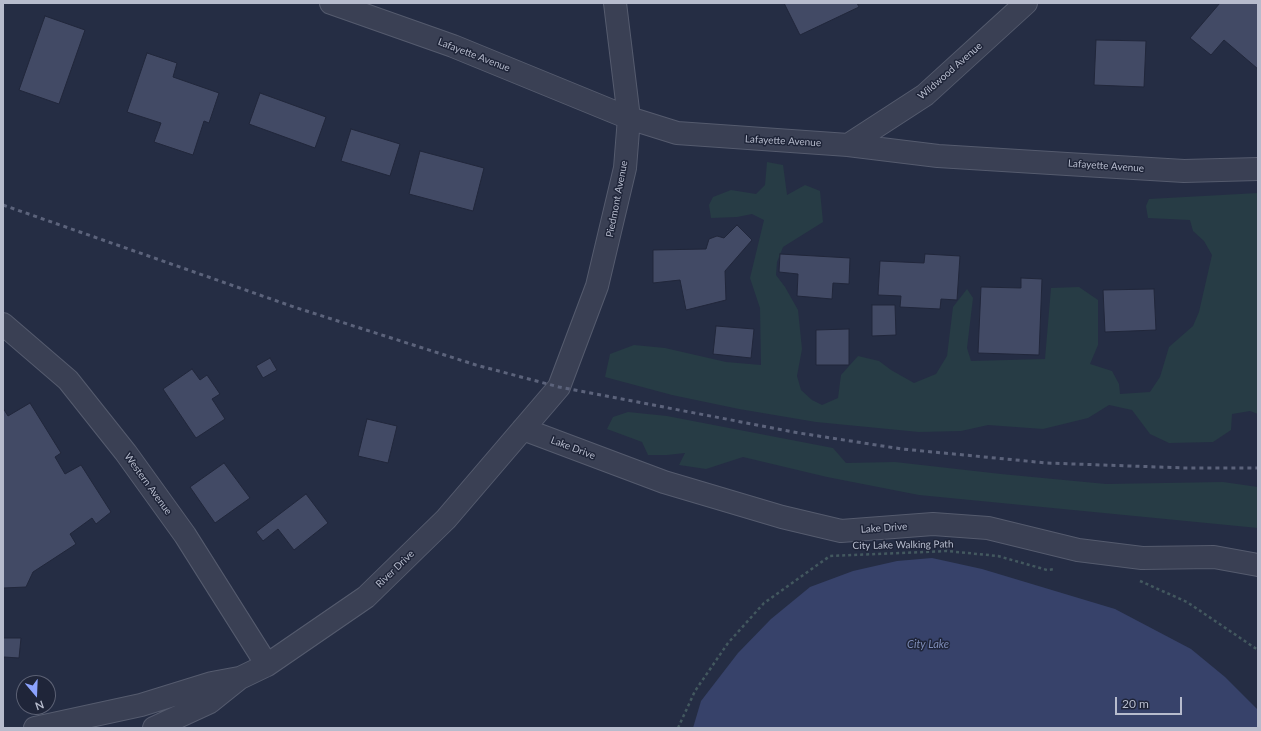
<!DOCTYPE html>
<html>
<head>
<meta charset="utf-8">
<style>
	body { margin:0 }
	#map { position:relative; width:1261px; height:731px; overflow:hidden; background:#252d44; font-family:Lato,sans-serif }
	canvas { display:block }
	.frame { position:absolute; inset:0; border:4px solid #b7bccd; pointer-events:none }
	.north { position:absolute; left:16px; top:675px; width:40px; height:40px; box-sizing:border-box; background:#1f2539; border:1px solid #5c6174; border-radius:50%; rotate:161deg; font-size:11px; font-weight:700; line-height:16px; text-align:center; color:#b7bccd }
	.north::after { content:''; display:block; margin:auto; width:14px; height:18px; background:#8ca3fe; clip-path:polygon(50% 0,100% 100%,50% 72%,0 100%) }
	.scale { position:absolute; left:1115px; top:697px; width:67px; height:18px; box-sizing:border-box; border:2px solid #b7bccd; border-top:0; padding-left:5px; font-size:12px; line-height:14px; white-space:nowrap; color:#b7bccd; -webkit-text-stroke:3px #1f2539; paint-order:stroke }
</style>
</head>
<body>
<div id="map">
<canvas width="1261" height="731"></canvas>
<div class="frame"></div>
<div class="north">N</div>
<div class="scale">20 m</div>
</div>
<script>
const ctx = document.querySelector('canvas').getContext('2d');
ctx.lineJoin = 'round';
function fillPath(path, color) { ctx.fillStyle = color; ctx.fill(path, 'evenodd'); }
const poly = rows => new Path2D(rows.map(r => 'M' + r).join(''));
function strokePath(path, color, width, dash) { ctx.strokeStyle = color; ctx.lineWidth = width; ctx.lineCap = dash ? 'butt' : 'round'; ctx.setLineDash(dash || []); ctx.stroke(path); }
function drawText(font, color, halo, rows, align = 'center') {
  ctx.font = font + ' Lato,sans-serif'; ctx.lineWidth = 3; ctx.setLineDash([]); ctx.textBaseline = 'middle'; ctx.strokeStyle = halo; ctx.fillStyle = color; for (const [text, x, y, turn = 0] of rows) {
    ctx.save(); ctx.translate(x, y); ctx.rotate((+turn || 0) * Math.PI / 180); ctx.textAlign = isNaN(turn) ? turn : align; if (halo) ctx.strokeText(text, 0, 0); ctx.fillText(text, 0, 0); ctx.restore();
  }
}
fillPath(poly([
	[767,162,783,165,787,195,805,185,820,191,823,222,783,247,777,262,776,275,785,287,798,310,802,349,797,376,801,390,812,400,822,405,838,398,841,375,858,356,879,361,891,370,914,383,936,374,947,356,953,307,967,289,973,298,967,348,971,361,1045,359,1051,288,1079,287,1098,300,1098,345,1090,364,1112,371,1119,384,1120,394,1150,392,1160,377,1169,347,1193,326,1199,312,1212,255,1204,241,1193,231,1190,220,1148,218,1146,206,1149,199,1258,193,1258,414,1250,411,1232,414,1231,430,1213,442,1169,443,1150,434,1132,410,1109,405,1088,418,1043,429,988,425,961,431,919,432,816,422,739,409,672,395,605,377,610,354,634,345,665,348,726,362,761,365,760,308,750,278,764,220,752,214,737,217,711,218,709,205,713,197,731,190,756,194,765,185],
	[628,412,667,416,833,448,846,463,895,462,1001,474,1106,484,1223,482,1258,487,1258,528,919,495,827,477,743,457,706,469,679,465,685,453,667,455,648,455,642,442,607,429,613,417]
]), '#273c45');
fillPath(poly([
	[932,558,982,569,1115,609,1191,649,1225,677,1258,710,1258,728,693,728,701,701,738,653,771,619,810,587,853,571,897,561]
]), '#37426a');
const building = poly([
	[784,3,857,3,859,7,800,35,784,3],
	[1220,3,1258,3,1258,69,1224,40,1211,55,1190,38,1220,3],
	[45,16,85,30,59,104,19,90,45,16],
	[1096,40,1146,41,1144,87,1094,85,1096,40],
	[147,53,177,63,173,77,219,93,209,123,204,121,193,155,154,142,161,123,127,112,147,53],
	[260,93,326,117,315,148,249,124,260,93],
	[351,129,400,144,390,176,341,161,351,129],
	[420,151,484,168,473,211,409,194,420,151],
	[737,225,752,240,725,271,726,300,686,310,680,280,653,283,653,250,706,249,709,239,717,236,724,238,737,225],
	[780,254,850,258,849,284,833,283,832,299,797,296,798,274,779,272,780,254],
	[925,254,960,256,957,300,941,299,940,309,900,307,901,296,878,295,880,261,924,263,925,254],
	[1021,278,1042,279,1039,355,978,353,981,287,1021,288,1021,278],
	[1154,289,1156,330,1105,332,1103,290,1154,289],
	[872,305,895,305,896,335,872,336,872,305],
	[716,326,754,329,751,358,713,354,716,326],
	[849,329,849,365,816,365,816,330,849,329],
	[270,358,277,370,263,378,256,366,270,358],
	[192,369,200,380,207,375,220,394,212,399,225,419,196,438,163,389,192,369],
	[30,403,61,453,55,457,65,474,81,465,111,512,96,524,92,518,70,534,76,544,33,572,26,587,3,588,3,408,8,416,30,403],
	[367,419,397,426,388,463,358,456,367,419],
	[224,463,250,498,215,523,190,487,224,463],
	[306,494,328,523,294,550,278,529,263,541,256,532,306,494],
	[3,638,21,638,19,658,4,657,3,661,3,638]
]);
fillPath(building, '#424a65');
strokePath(building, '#21273b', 1);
const minor = poly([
	[331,3,453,46,629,118,677,133,848,145,938,156,1067,164,1184,171,1258,169],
	[848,145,925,95,1026,3],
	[3,324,68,380,126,453,185,535,267,665],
	[523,429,664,482,782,517,841,531,933,524,988,528,1078,550,1142,558,1214,557,1258,565],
	[35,728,141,705,212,683,239,678],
	[154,728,210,702,240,678,267,665,366,597,446,519,559,387,597,286,625,168,629,118,615,3]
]);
strokePath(minor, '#555b6e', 24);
strokePath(poly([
	[1140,581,1187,602,1258,650],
	[678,728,695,691,728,643,764,603,830,556,947,551,998,556,1047,570,1055,569]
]), '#43585f', 2.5, [3, 3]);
strokePath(minor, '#3a4054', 22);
strokePath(poly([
	[3,205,294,307,476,365,559,387,799,433,902,449,1047,463,1186,468,1258,468]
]), '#5c637b', 3, [4, 4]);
drawText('10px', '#b7bccd', '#1f2539', [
	["Lafayette Avenue",474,55,21],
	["Wildwood Avenue",950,71,-41],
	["Lafayette Avenue",783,141,3],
	["Lafayette Avenue",1106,166,4],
	["Piedmont Avenue",617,199,-79],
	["Lake Drive",573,448,21],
	["Western Avenue",148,484,54],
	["Lake Drive",884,528,-4],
	["City Lake Walking Path",903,545,-1],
	["River Drive",395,569,-44]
]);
drawText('italic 11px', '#7d8bb6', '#1f2539', [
	["City Lake",928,644]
]);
</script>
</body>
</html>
